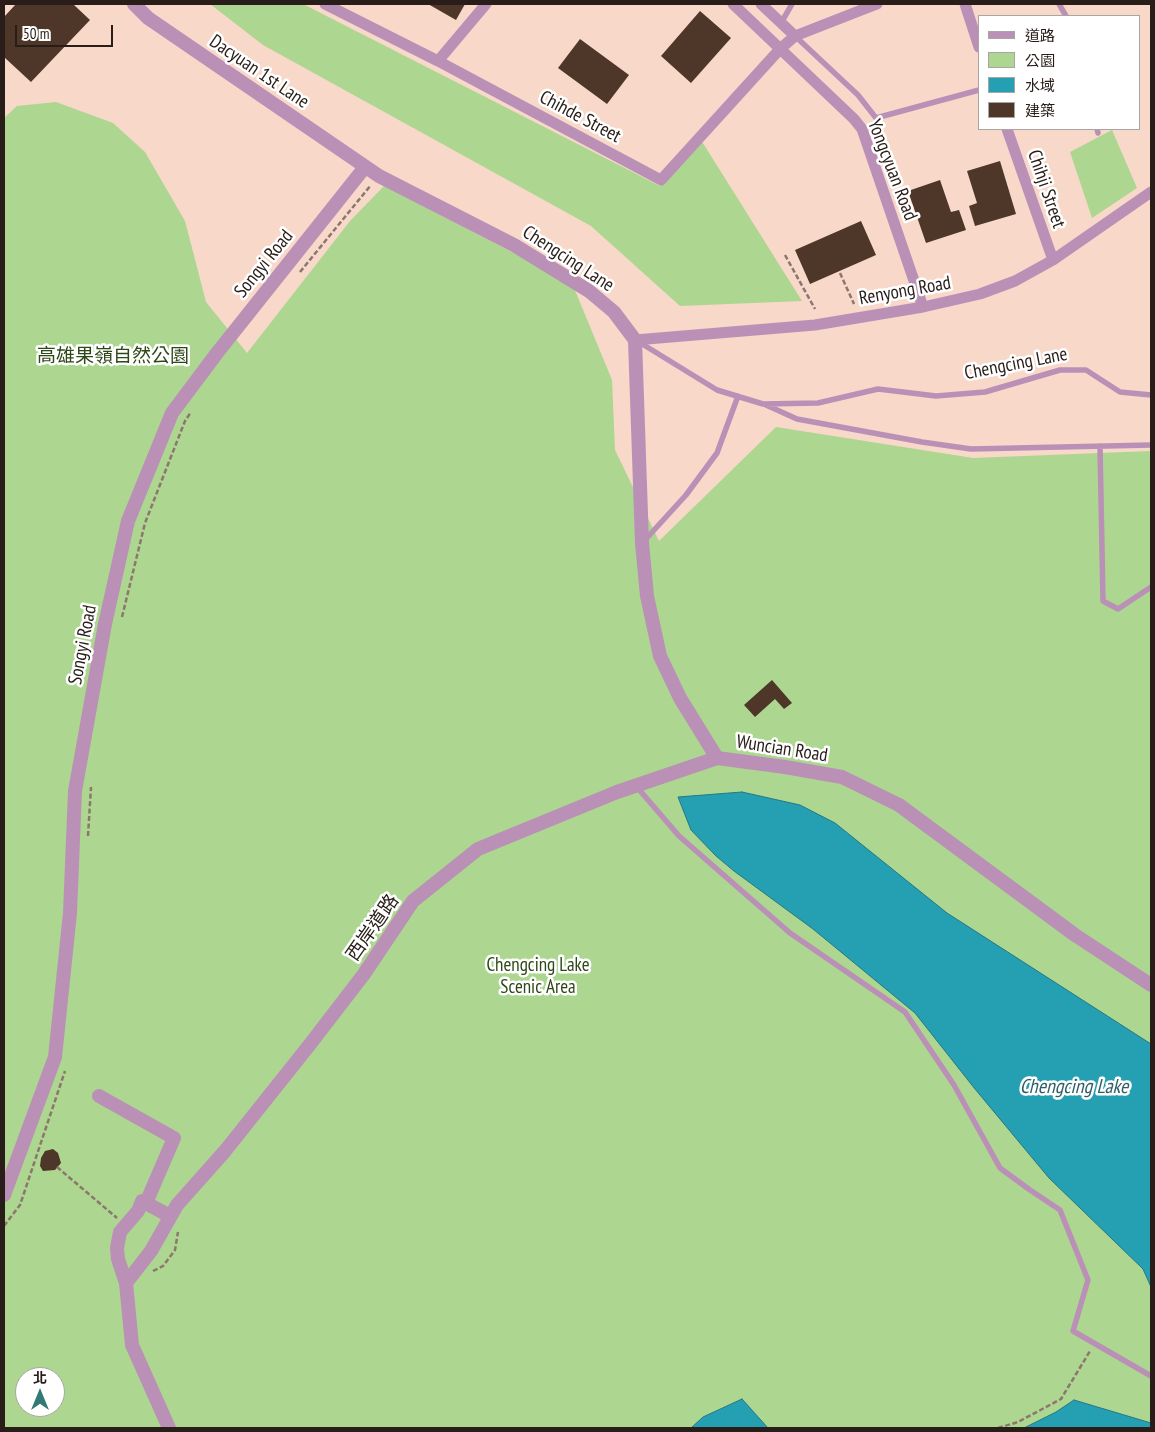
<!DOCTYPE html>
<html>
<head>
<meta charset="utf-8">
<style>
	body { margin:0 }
	#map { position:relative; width:1155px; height:1432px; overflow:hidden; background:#f7d8c9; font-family:"PT Sans Narrow","Noto Sans TC",sans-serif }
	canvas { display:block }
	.frame { position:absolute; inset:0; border:5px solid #281d18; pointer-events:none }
	.legend { position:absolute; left:978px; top:15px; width:162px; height:115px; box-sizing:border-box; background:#fff; border:1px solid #a9a5a3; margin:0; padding:6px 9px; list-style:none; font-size:15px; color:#281d18 }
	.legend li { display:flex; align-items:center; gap:10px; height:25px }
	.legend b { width:25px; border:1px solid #a9a5a3 }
	.north { position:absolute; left:15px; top:1367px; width:50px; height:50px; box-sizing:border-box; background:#fff; border:1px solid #a9a5a3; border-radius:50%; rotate:0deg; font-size:14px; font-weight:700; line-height:20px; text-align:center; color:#281d18 }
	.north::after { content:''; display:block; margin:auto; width:18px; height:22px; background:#327a74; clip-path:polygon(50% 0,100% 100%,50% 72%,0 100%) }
	.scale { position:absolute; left:15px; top:25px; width:98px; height:22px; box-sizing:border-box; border:2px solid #281d18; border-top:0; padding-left:6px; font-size:15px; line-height:18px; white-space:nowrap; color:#281d18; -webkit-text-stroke:4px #fff; paint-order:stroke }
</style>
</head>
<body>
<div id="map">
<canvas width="1155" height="1432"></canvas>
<div class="frame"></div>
<ul class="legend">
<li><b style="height:6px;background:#ba90b7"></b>道路</li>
<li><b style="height:14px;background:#add691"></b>公園</li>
<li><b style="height:14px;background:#259fb2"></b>水域</li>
<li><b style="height:14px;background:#4e3729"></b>建築</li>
</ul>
<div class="north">北</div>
<div class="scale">50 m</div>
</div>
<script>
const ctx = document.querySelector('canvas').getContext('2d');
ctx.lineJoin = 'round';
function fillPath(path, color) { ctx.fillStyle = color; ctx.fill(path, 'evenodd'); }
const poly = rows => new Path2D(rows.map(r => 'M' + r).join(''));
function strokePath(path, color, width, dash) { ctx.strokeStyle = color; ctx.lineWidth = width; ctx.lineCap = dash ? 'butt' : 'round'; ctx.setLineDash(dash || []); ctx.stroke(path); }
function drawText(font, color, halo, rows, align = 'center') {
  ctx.font = font + ' "PT Sans Narrow","Noto Sans TC",sans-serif'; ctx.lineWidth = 5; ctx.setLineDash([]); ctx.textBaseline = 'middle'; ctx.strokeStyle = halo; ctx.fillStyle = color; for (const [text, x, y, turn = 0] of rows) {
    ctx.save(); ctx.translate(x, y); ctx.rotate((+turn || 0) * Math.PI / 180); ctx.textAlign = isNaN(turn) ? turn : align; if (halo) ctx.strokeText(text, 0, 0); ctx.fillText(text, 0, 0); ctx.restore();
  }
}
fillPath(poly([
	[210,4,303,4,660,186,701,140,802,301,680,306,591,226,263,45],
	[56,102,113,123,145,152,185,221,206,302,247,353,350,221,384,186,572,283,612,380,615,450,659,541,776,427,973,458,1151,451,1151,1428,4,1428,4,118,17,106],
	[25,1377,55,1377,55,1407,25,1407],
	[1112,130,1137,188,1092,218,1070,152]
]), '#add691');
const water = poly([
	[742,792,800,805,835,823,947,913,1151,1044,1151,1287,1143,1269,1049,1178,975,1089,915,1013,813,929,734,871,716,856,691,830,678,797,742,792],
	[742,1399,768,1428,691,1428,703,1417,742,1399],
	[1074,1400,1151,1423,1151,1428,1024,1428,1056,1412,1074,1400]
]);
fillPath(water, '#259fb2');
strokePath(water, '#267884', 1);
fillPath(poly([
	[16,4,73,4,90,20,31,82,4,57,4,17],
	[428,4,465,4,456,20],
	[700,11,731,38,691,83,661,56],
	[580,39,629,75,607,104,558,68],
	[1000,161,1016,214,975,226,969,206,977,203,967,171],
	[940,180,951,212,959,210,966,230,926,243,908,191],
	[861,221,876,255,810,284,795,250],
	[772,680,792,703,784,709,775,699,755,717,744,705],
	[53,1149,58,1153,61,1163,55,1170,43,1171,40,1166,41,1158,45,1151]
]), '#4e3729');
strokePath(poly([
	[785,255,815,309],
	[300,272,371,185],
	[840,273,854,304],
	[122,617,145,523,185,421,191,412],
	[88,836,91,787],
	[57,1167,117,1218],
	[4,1226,20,1205,65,1071],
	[153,1271,163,1266,175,1250,178,1232],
	[998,1428,1018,1422,1061,1399,1090,1351]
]), '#8c776d', 2.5, [5, 2.5]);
strokePath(poly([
	[1059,4,1066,16],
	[781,23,792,4],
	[795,36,858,95,876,118,979,90],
	[1097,129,1098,133],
	[639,342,717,390,763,404,818,403,878,389,936,396,985,392,1060,370,1086,370,1120,392,1151,395],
	[766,405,797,419,922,442,971,449,1151,445],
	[1100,446,1103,601,1118,609,1151,587],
	[645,540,686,495,717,453,738,396],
	[636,786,679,836,790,933,905,1012,954,1085,1000,1168,1030,1190,1060,1210,1088,1280,1073,1331,1151,1376]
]), '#ba90b7', 5.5);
strokePath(poly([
	[325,4,438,61,661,180,780,49,795,36],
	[733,4,854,119,862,129,923,307],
	[761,4,795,36,877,4],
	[965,4,979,47],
	[438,61,486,4],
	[1007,129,1053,260],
	[635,340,815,325,923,307,980,294,1015,281,1053,260,1151,192]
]), '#ba90b7', 11);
strokePath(poly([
	[134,4,148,18,379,176,514,245,589,291,614,312,635,340,642,543,647,596,660,656,680,698,717,758],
	[99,1096,174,1138,146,1203],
	[4,1195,55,1057,70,913,75,791,105,624,128,521,172,413,217,353,365,167],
	[126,1283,118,1259,117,1248,120,1232,138,1211,142,1201,170,1216],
	[169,1428,132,1345,126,1283,151,1251,177,1205,225,1151,311,1043,364,974,413,901,478,849,617,792,717,758,785,767,842,777,899,805,1075,935,1151,985]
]), '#ba90b7', 14);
drawText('19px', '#281d18', '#fff', [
	["Dacyuan 1st Lane",259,72,34],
	["Chihde Street",580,117,28],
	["Yongcyuan Road",892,170,69],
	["Chihji Street",1046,189,71],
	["Chengcing Lane",568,259,33],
	["Songyi Road",264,264,-51],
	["Renyong Road",905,291,-10],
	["Chengcing Lane",1016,364,-11],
	["Songyi Road",83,645,-79],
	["Wuncian Road",782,749,9],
	["西岸道路",373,928,-55]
]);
drawText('19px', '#2d4717', '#fff', [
	["高雄果嶺自然公園",113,357],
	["Chengcing Lake",538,966],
	["Scenic Area",538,988]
]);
drawText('italic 20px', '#2f5f68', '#fff', [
	["Chengcing Lake",1074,1087]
]);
</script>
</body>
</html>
